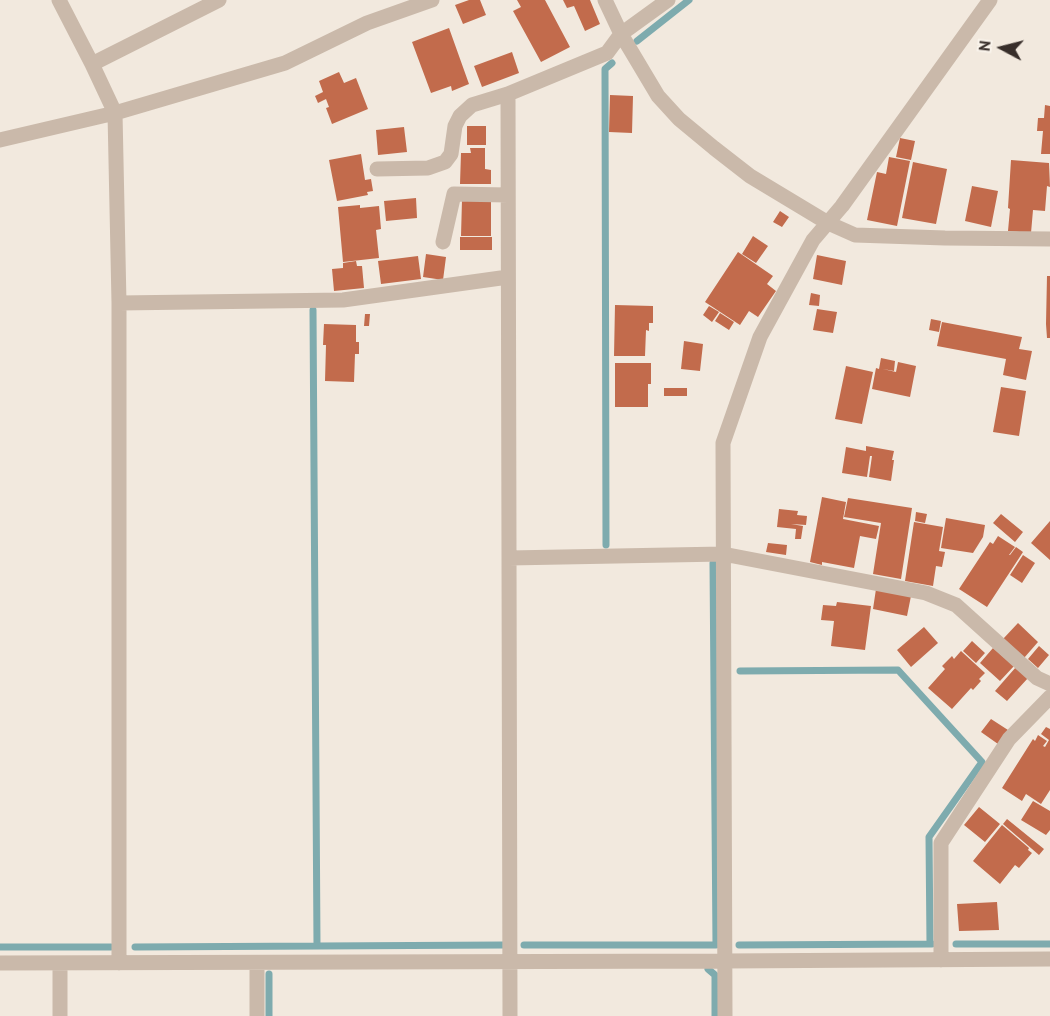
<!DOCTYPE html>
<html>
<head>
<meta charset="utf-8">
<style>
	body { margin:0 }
	#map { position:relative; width:1050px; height:1016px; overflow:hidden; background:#f2e9de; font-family:"PT Sans",sans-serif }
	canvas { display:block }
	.north { position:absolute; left:972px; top:18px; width:60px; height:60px; -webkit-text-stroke:4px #f9f3eb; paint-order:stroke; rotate:277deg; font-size:16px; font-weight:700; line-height:24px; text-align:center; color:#382e2a }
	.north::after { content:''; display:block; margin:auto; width:21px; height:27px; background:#382e2a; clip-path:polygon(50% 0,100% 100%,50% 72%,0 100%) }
</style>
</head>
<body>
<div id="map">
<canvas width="1050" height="1016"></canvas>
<div class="north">N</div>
</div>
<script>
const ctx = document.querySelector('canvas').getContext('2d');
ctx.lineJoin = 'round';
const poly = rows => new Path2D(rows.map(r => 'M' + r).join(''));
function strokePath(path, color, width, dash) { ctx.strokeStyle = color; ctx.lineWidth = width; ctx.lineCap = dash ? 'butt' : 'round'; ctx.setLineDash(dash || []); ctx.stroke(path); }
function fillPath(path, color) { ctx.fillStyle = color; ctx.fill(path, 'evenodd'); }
strokePath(poly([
	[637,41,689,0],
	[313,310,317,946],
	[606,545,605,69,612,63],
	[740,671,898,670,982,762,929,837,930,944],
	[956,944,1050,944],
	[524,945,716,945,713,563],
	[739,945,932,944],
	[0,947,111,947],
	[135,947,503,945],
	[708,969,715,975,715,1016],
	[269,974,269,1016]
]), '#7eabae', 7);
fillPath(poly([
	[469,0,480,0,486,15,463,24,455,5],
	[517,0,545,0,570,47,541,62,513,11,521,7],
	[563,0,590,0,600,24,585,31,574,6,567,8],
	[449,28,469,84,452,91,451,86,431,93,412,42],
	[512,52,519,73,482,87,474,66],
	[339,72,344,83,356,78,368,109,332,124,326,108,329,107,326,99,318,103,315,96,323,92,319,81],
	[610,95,633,96,632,133,609,132],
	[1045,105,1050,106,1050,154,1041,154,1043,131,1037,131,1038,118,1044,118],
	[467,126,486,126,486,145,467,145],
	[404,127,407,152,378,155,376,130],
	[900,138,915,141,911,160,896,157],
	[470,148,485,148,485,169,491,170,491,184,460,184,461,153,471,153],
	[361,154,365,180,371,179,373,191,367,192,368,195,337,201,329,160],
	[889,157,910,161,897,226,867,220,877,172,886,174],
	[1011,160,1049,163,1050,187,1047,186,1045,211,1033,210,1031,233,1008,231,1010,209,1008,208],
	[913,162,947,169,936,224,902,218],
	[972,186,998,191,991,227,965,221],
	[416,198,417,218,386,221,384,201],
	[462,200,491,200,491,236,461,236],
	[360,205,360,208,379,206,381,229,376,230,379,258,343,262,338,207],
	[780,211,789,217,782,227,773,222],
	[753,236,768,246,756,263,742,254],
	[460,237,492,237,492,250,460,250],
	[738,252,773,276,767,284,776,291,758,317,749,311,740,325,705,302],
	[426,254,446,257,443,280,423,277],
	[817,255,846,261,842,285,813,279],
	[418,256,421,279,381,284,378,261],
	[356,261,357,266,362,266,364,288,334,291,332,269,343,268,343,263],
	[1047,276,1050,276,1050,338,1047,338,1046,324],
	[811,293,820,295,819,306,809,305],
	[615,305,653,306,653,323,649,323,649,331,646,330,645,356,614,356],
	[709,306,719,312,712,322,703,315],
	[817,309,837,312,833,333,813,330],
	[720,313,734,322,729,330,715,321],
	[365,314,370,314,369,326,364,326],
	[931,319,941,321,939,332,929,330],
	[942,322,1022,337,1019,349,1032,351,1026,380,1003,375,1006,359,937,346],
	[324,324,356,325,356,342,359,342,359,354,355,354,354,382,325,381,326,345,323,345],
	[684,341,703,344,700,371,681,369],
	[881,358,895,361,894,371,883,369,896,372,898,362,916,366,910,397,872,389,876,368,879,369],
	[615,363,651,363,651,384,648,384,648,407,615,407],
	[846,366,873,372,862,424,835,419],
	[1001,387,1026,391,1019,436,993,432],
	[664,388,687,388,687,396,664,396],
	[866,446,894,451,892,460,894,460,891,481,869,477,872,456,870,456,867,477,842,473,846,447,866,451],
	[822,497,846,502,843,519,879,526,876,539,860,536,854,568,822,562,822,565,810,562],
	[848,498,912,508,901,579,873,574,881,523,844,517],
	[779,509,798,511,797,515,807,516,806,525,791,524,803,526,801,539,795,539,796,529,777,527],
	[916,512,927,514,925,523,915,521],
	[1001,514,1023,532,1015,542,993,523],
	[946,518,985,525,983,537,973,553,941,548],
	[1050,521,1050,560,1031,543],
	[914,522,943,527,939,551,945,552,942,567,936,566,933,586,905,581],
	[998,536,1015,547,1009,555,1010,555,1016,547,1023,552,987,607,959,589,990,542,993,544],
	[768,543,787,545,786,555,766,552],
	[1023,555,1035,563,1022,583,1010,575],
	[876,589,911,596,907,616,873,609],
	[837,602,871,606,865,650,831,646,834,621,821,620,823,605,836,606],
	[1018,623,1038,642,1024,658,1003,639],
	[924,627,938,643,911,667,897,650],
	[972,641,985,653,976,663,963,651],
	[1039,646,1049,655,1038,668,1028,659],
	[993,648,1014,666,1000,681,980,663],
	[961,651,985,673,979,679,981,681,973,690,971,688,952,709,928,688,945,669,942,666,952,656,954,659],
	[1016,667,1028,678,1007,701,995,691],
	[991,719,1008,730,998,744,981,732],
	[1046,727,1050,729,1050,790,1041,804,1026,794,1022,801,1002,788,1033,739,1035,741,1038,735,1047,741,1043,746,1045,747,1049,740,1041,734],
	[1033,801,1050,811,1050,830,1046,835,1021,820],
	[979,807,1000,824,985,842,964,825],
	[1007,819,1044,849,1039,855,1003,824],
	[1002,825,1029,848,1028,850,1032,853,1019,868,1015,865,1000,884,973,861],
	[997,902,999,930,959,931,957,904]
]), '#c26b4c');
strokePath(poly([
	[59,0,92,64],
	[605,0,621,34,658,96,679,119,714,148,750,176,828,223,855,235,945,238,1050,239],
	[0,140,115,113,285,63,367,23,432,0],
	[377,169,428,168,445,162,451,154,455,126,460,116,472,105,508,94],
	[443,242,454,194,508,195],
	[119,303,343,300,508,277],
	[509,558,723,554,926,593,956,605,1037,678,1050,684],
	[941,960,941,843,1009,739,1050,697],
	[0,963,725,961,1050,959],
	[119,963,119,303,115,113,92,64,219,0],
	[257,963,257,1016],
	[60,1016,60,963],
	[510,1016,508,94,607,53,621,34,668,0],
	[725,1016,723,443,760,337,813,240,842,206,990,0]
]), '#cab9aa', 15);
</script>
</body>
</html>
